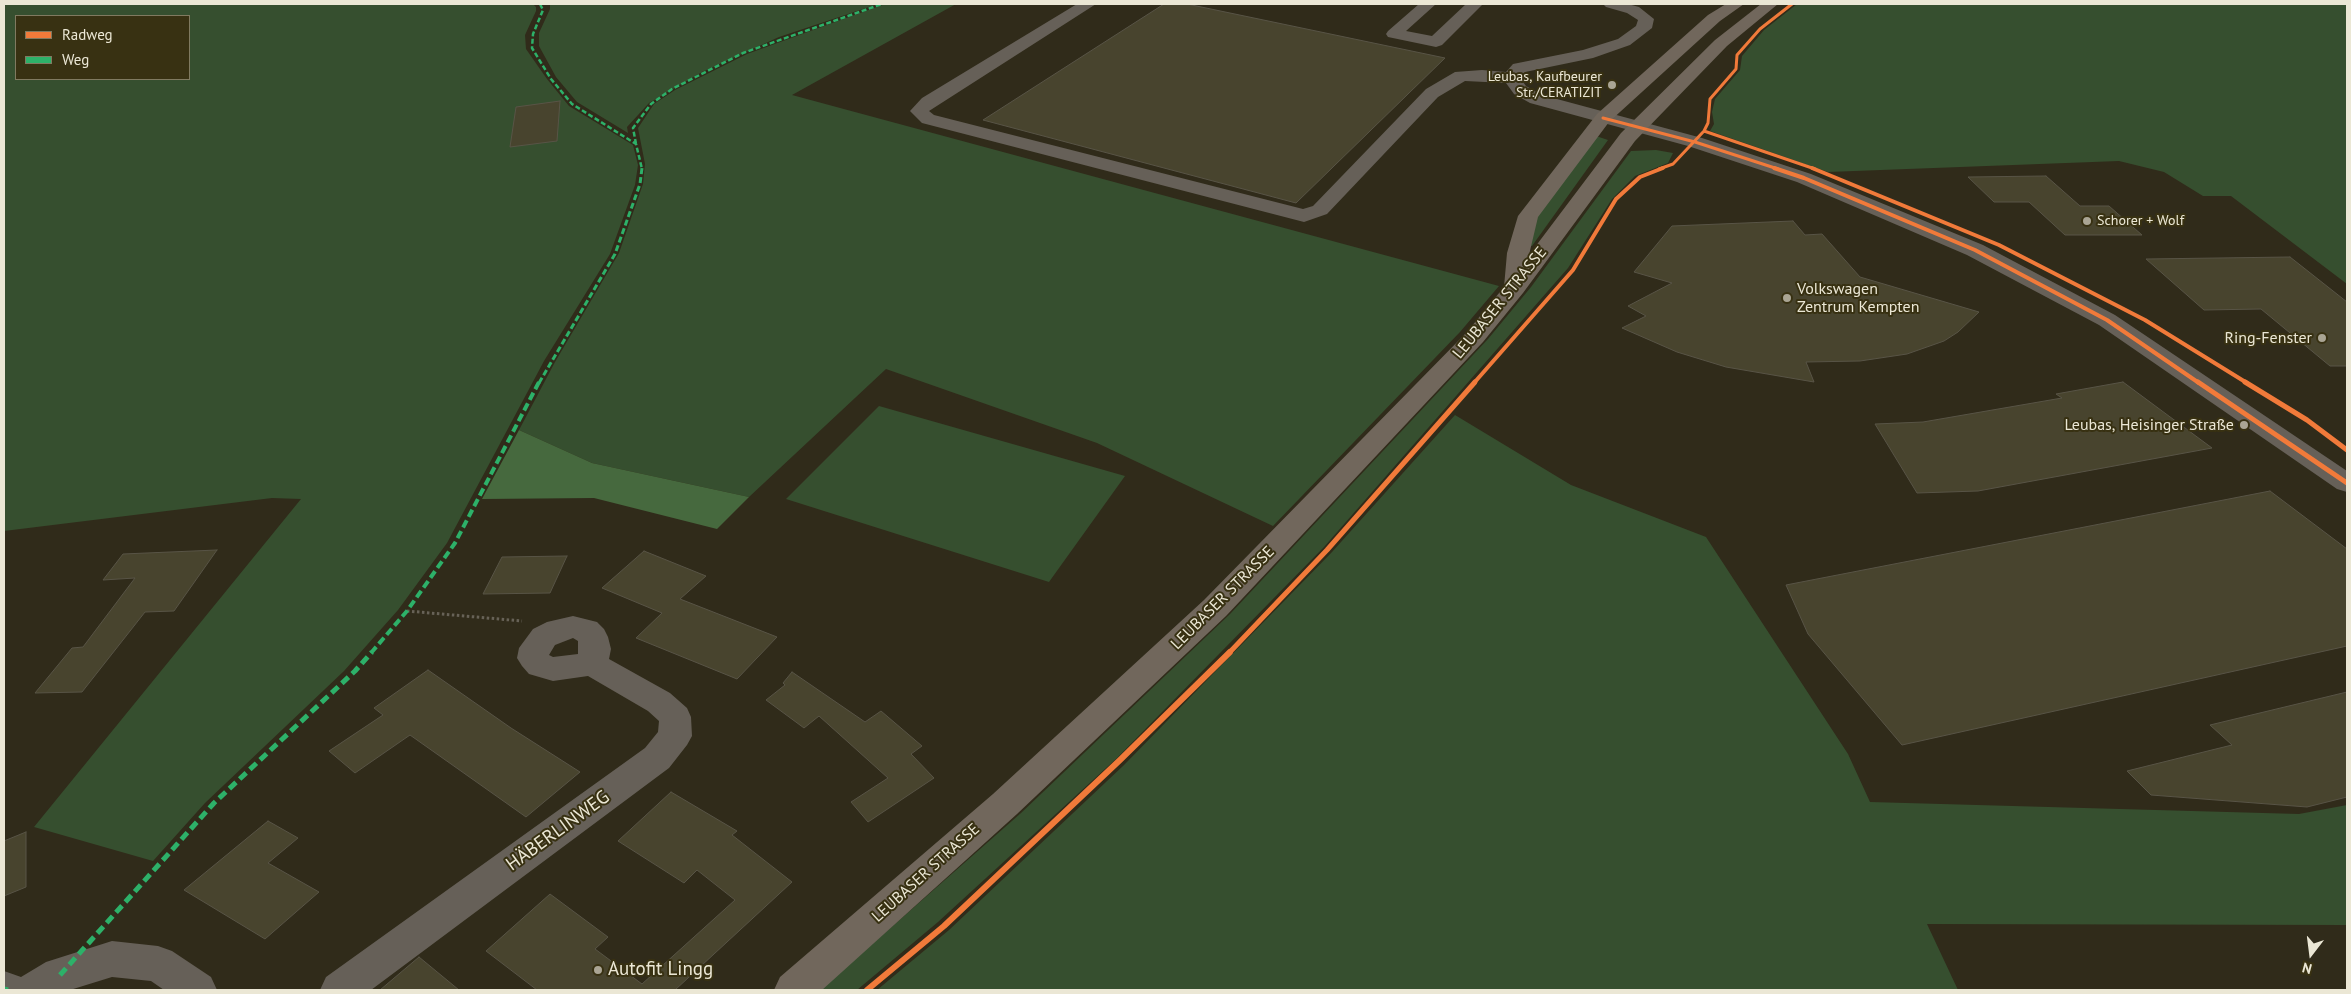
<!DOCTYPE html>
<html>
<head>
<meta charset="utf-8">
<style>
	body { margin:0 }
	#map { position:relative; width:2351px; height:994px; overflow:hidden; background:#302b1a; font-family:"PT Sans",sans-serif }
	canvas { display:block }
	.frame { position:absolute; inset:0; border:5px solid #ebe7d5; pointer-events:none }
	.legend { position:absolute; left:15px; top:15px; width:175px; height:65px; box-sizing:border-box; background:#383112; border:1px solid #807a60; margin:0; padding:6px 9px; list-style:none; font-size:15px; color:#ebe7d5 }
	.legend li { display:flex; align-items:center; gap:10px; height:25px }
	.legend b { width:25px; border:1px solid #807a60 }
	.north { position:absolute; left:2286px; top:929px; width:50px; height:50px; -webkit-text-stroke:4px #383112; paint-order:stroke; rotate:195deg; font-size:14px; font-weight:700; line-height:20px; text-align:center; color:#ebe7d5 }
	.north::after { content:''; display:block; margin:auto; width:18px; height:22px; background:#ebe7d5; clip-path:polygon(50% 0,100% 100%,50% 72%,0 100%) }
</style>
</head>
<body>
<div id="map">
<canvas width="2351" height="994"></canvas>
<div class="frame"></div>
<ul class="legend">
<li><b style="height:6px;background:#f17a3a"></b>Radweg</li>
<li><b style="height:6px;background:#2db169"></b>Weg</li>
</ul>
<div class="north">N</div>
</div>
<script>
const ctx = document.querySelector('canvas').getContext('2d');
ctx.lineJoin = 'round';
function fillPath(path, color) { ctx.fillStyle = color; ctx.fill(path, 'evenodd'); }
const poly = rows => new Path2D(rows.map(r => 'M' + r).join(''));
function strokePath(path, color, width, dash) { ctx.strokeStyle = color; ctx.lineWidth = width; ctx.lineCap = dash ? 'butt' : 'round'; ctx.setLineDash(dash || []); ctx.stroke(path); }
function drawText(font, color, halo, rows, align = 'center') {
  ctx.font = font + ' "PT Sans",sans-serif'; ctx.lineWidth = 4; ctx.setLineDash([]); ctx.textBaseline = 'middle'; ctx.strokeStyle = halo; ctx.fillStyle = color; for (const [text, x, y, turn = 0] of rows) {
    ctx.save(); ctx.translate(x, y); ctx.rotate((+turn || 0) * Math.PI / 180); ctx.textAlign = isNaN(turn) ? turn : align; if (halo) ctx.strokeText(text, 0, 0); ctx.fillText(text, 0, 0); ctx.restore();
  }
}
fillPath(poly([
	[4,4,533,4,536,7,536,11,525,35,526,49,547,79,569,106,633,145,638,165,635,185,610,254,544,361,447,543,398,610,344,671,205,803,153,861,34,827,301,499,272,498,4,531],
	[16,16,189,16,189,79,16,79],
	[550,4,878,4,779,37,702,72,649,103,627,127,628,133,577,102,556,77,539,46,539,33,550,9],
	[885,4,956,4,792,95,1499,286,1460,332,1273,526,1097,443,886,369,749,497,592,463,519,430,555,362,619,253,643,184,645,164,638,128,654,104,675,90,747,54],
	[1797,4,2345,4,2347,5,2347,284,2231,196,2203,196,2164,172,2119,161,1828,172,1710,131,1714,124,1712,112,1715,99,1740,70,1742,56,1764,30],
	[1596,136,1608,140,1532,246,1525,245,1533,218],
	[1656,150,1673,153,1668,163,1635,176,1612,199,1568,268,1324,547,1117,758,938,922,857,990,820,990,1021,813,1230,614,1488,339,1531,287,1631,151],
	[879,406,1125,476,1049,582,786,499],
	[1455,415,1571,485,1706,537,1848,754,1870,802,2299,814,2347,805,2347,925,1927,924,1958,990,877,990,949,930,1124,765,1332,552]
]), '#364f2f');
fillPath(poly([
	[519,430,592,463,749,497,717,529,594,498,482,499]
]), '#46693e');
const building = poly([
	[1164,4,1187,4,1445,58,1296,203,983,120,1164,4],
	[560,101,557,141,510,147,516,107,560,101],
	[2046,176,2080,206,2109,206,2142,235,2065,235,2029,202,1994,202,1968,177,2046,176],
	[1793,221,1805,235,1822,234,1860,277,1979,312,1958,332,1944,341,1907,354,1860,361,1806,362,1814,382,1726,367,1677,352,1622,328,1646,316,1628,306,1672,283,1634,272,1672,226,1793,221],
	[2290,257,2347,302,2347,366,2330,366,2261,309,2204,310,2146,259,2290,257],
	[2123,382,2212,448,1978,491,1917,493,1875,424,1923,422,2062,398,2056,394,2123,382],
	[2270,491,2347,549,2347,646,1902,745,1808,634,1786,585,2270,491],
	[217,550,174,611,145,612,82,692,35,693,72,648,83,647,135,578,103,580,123,554,217,550],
	[644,551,706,576,680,599,777,637,737,679,636,638,662,613,602,588,644,551],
	[567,556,550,593,483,594,502,557,567,556],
	[428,670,511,728,580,772,526,817,410,735,355,773,329,751,383,715,374,708,428,670],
	[792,672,865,722,881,711,922,746,911,754,934,778,868,822,851,802,888,778,819,716,804,728,766,700,785,685,783,683,792,672],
	[2347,692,2347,797,2307,807,2151,795,2127,771,2232,745,2210,725,2347,692],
	[671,792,737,831,732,835,792,882,675,990,537,990,486,951,550,894,608,937,595,949,642,984,735,900,697,870,684,883,618,841,671,792],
	[268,821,298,838,268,863,319,892,265,939,184,890,268,821],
	[26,832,26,887,4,896,4,841,26,832],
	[419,957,459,990,380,990,419,957]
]);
fillPath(building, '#48442e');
strokePath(building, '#585446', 1);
strokePath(poly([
	[407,611,522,621]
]), '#676257', 3, [2.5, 2.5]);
fillPath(poly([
	[1077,4,1096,4,929,111,934,115,1303,209,1313,206,1426,89,1455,72,1482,70,1506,72,1513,64,1583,50,1618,39,1636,26,1638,20,1627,13,1606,7,1603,4,1628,4,1639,7,1654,19,1652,28,1630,45,1593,58,1525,72,1520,78,1526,86,1542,95,1702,138,1811,174,1983,245,2115,315,2347,471,2347,492,2337,489,2099,325,1967,255,1797,182,1688,146,1530,103,1514,94,1506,83,1465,81,1438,97,1327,214,1304,222,922,123,910,111,922,98,1077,4],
	[1419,4,1436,4,1406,31,1432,36,1466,4,1483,4,1442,45,1436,47,1388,37,1386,34,1388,31,1419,4],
	[573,616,597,622,604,629,608,637,611,649,609,659,670,693,687,708,691,717,692,736,687,745,669,768,371,990,320,990,326,977,645,748,658,732,659,721,648,711,588,676,553,681,529,674,522,666,517,658,519,648,533,629,547,622,573,616],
	[573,638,578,641,578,654,553,657,549,655,555,645,573,638],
	[112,941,158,946,172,951,211,977,217,990,164,990,151,981,112,977,70,990,4,990,4,971,21,977,46,962,112,941]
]), '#666058');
fillPath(poly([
	[1726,4,1744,4,1720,21,1609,122,1538,217,1529,255,1621,133,1715,40,1761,4,1778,4,1727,46,1635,141,1523,293,1483,342,1226,616,1017,814,822,990,774,990,780,977,993,794,1204,600,1467,332,1504,287,1507,253,1518,216,1597,114,1708,15,1726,4]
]), '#71675c');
strokePath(poly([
	[540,4,543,10,533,34,532,48,551,79,572,104,636,144,642,169],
	[636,144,633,128,651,104,672,89,743,53,882,4]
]), '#2db169', 2.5, [5, 2.5]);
strokePath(poly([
	[539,383,615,254,640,184,642,168]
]), '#2db169', 3, [6, 3]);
strokePath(poly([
	[371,653,407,611,455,543,539,382]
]), '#2db169', 4, [8, 4]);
strokePath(poly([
	[60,975,214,803,355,671,372,652],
	[4,989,8,990]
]), '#2db169', 5, [9, 5]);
strokePath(poly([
	[1603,118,1695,142,1778,169],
	[1704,131,1815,169],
	[1659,169,1673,164,1704,131,1708,123,1710,99,1736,69,1737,55,1760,29,1792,4]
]), '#f17a3a', 3);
strokePath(poly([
	[1774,168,1804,178,1975,250,2107,320,2199,383],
	[1812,168,1999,245,2145,320,2247,383],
	[1474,383,1573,270,1616,199,1640,177,1663,168]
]), '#f17a3a', 4);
strokePath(poly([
	[2198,382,2347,483],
	[2245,382,2307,420,2347,450],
	[1229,653,1327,550,1475,382]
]), '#f17a3a', 5);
strokePath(poly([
	[867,990,944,926,1120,760,1230,652]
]), '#f17a3a', 6);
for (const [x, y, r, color] of [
	[1612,85,5,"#aaa594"],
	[2087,221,5,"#aaa594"],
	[1787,298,5,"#aaa594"],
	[2322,338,5,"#aaa594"],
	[2244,425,5,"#aaa594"],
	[598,970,5,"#aaa594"]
]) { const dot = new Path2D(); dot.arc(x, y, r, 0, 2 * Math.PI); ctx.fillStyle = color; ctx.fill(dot); strokePath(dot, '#383112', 2); }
drawText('14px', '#ebe7d5', '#383112', [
	["Leubas, Kaufbeurer",1602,77],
	["Str./CERATIZIT",1602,93],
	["Schorer + Wolf",2097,221,"left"]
], 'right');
drawText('16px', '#ebe7d5', '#383112', [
	["Volkswagen",1797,289,"left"],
	["Zentrum Kempten",1797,307,"left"],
	["Ring-Fenster",2312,338],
	["Leubas, Heisinger Straße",2234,425]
], 'right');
drawText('16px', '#ebe7d5', '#383112', [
	["LEUBASER STRASSE",1500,303,-51],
	["LEUBASER STRASSE",1223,598,-45],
	["LEUBASER STRASSE",926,873,-42]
]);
drawText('19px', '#ebe7d5', '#383112', [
	["HÄBERLINWEG",558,831,-36]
]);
drawText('19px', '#ebe7d5', '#383112', [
	["Autofit Lingg",608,970]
], 'left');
</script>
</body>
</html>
